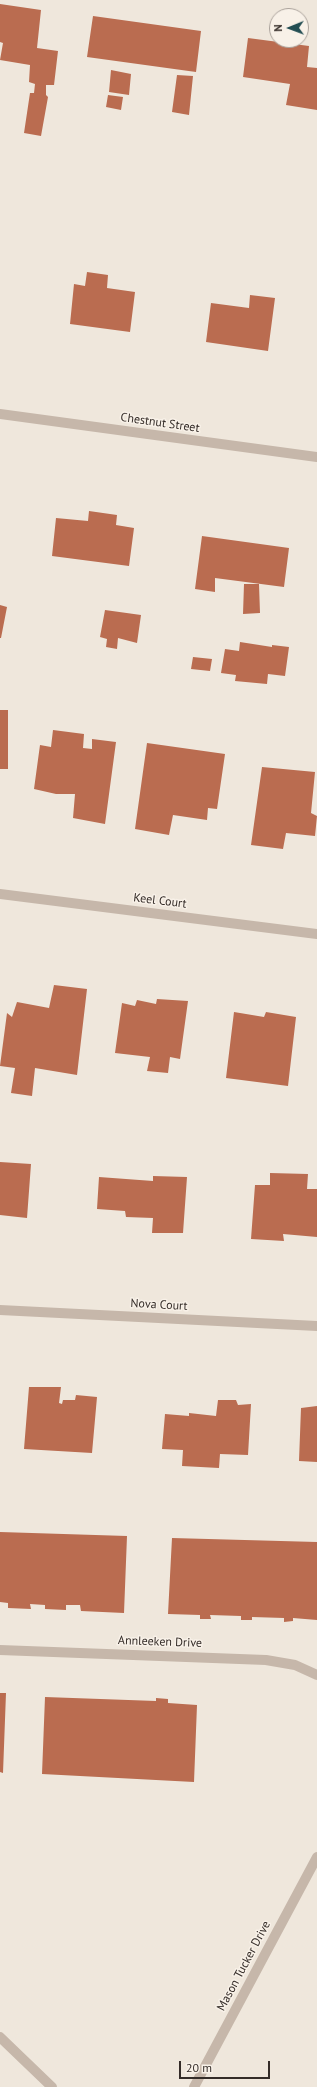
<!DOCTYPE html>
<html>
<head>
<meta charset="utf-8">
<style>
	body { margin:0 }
	#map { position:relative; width:317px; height:2087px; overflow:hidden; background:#efe7dc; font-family:"PT Sans",sans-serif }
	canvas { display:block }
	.north { position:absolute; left:269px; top:8px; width:40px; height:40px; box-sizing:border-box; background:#f8f1e8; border:1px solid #aaa29b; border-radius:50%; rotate:269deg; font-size:11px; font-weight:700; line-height:16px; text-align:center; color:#342c28 }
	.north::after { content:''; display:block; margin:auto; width:14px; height:18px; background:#224d52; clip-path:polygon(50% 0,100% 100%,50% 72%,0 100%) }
	.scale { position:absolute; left:179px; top:2061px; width:91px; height:18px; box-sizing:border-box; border:2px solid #342c28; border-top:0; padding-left:5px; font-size:12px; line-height:14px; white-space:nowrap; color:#342c28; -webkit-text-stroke:3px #f8f1e8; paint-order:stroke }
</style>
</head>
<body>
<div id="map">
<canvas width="317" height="2087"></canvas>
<div class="north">N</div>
<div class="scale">20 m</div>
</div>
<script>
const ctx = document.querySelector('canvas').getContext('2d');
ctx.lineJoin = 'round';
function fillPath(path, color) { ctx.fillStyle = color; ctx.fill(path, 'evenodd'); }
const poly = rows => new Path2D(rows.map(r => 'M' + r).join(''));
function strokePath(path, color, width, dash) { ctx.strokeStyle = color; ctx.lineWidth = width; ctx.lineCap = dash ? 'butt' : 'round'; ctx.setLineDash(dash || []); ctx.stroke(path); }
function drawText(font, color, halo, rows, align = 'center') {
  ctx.font = font + ' "PT Sans",sans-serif'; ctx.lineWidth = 3; ctx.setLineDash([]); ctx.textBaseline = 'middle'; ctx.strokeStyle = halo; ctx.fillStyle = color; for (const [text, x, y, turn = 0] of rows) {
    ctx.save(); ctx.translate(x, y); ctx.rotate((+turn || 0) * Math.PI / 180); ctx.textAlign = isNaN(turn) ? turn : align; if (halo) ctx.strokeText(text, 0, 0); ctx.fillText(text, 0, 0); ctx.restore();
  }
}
fillPath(poly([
	[0,4,41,10,37,48,58,51,54,85,46,85,46,95,48,97,41,136,24,133,30,93,34,93,35,84,29,82,30,65,0,60,3,43,0,42],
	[93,16,201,31,196,72,87,57],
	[248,38,309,46,307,67,317,68,317,110,286,105,290,84,243,77],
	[111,70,131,74,129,95,109,92],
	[177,75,193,76,189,115,172,112],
	[108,95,123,97,121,110,106,107],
	[87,272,108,275,107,288,135,292,130,332,70,324,74,284,85,286],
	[250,295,275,298,268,351,206,342,211,303,249,308],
	[89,511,117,515,116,525,134,528,129,566,52,556,56,518,88,521],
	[202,536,289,548,284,587,215,578,215,592,195,589],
	[244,584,259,584,260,613,243,614],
	[0,605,7,607,1,638,0,638],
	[105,610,141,615,137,643,118,638,117,649,106,647,107,639,100,637],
	[240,642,272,647,272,645,289,647,285,676,268,674,267,684,235,681,236,675,221,673,225,649,239,651],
	[193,657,212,659,210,671,191,669],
	[0,710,8,710,8,769,0,769],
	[53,730,84,734,83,748,92,749,92,739,116,742,105,824,73,818,75,794,56,794,34,789,40,745,51,747],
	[147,743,225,754,217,809,208,808,207,820,173,815,169,835,135,829],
	[262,767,315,772,311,813,317,816,315,836,286,833,283,849,251,845],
	[54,985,87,989,77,1075,35,1068,32,1096,11,1093,15,1068,0,1066,7,1013,12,1017,17,1002,49,1008],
	[157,999,188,1001,180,1059,170,1057,168,1073,147,1071,150,1057,115,1053,122,1003,135,1006,137,1000,156,1004],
	[234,1012,264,1017,266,1012,296,1017,288,1086,226,1078],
	[0,1162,31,1164,27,1218,0,1215],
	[270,1173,308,1174,307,1189,317,1189,317,1237,283,1234,284,1241,251,1239,255,1185,270,1185],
	[153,1176,187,1177,183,1233,152,1233,153,1218,126,1217,125,1211,97,1209,99,1177,153,1181],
	[29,1387,61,1387,59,1403,62,1404,63,1400,75,1400,76,1395,97,1397,92,1453,24,1449],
	[218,1400,236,1400,238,1405,251,1404,248,1455,220,1454,219,1468,182,1466,183,1450,162,1449,165,1414,189,1416,189,1413,216,1416],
	[317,1406,317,1462,299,1461,301,1408],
	[0,1532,127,1536,124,1613,81,1611,80,1605,66,1605,66,1610,45,1609,45,1605,30,1604,31,1609,8,1608,8,1603,0,1602],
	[172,1538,317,1542,317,1620,293,1618,293,1621,284,1622,284,1618,252,1617,252,1620,241,1620,241,1616,210,1615,211,1619,200,1619,200,1615,168,1614],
	[0,1693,6,1693,3,1773,0,1772],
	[45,1697,156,1701,156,1698,168,1699,168,1703,197,1705,194,1782,42,1774]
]), '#ba6c50');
strokePath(poly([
	[0,414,317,457],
	[0,894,317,934],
	[0,1310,317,1326],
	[0,1650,266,1660,295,1665,317,1675],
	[0,2037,52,2087],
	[194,2087,317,1857]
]), '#c6b7aa', 10);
drawText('12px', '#342c28', '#f8f1e8', [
	["Chestnut Street",160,423,8],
	["Keel Court",160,901,7],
	["Nova Court",159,1305,3],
	["Annleeken Drive",160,1642,2],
	["Mason Tucker Drive",244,1966,-62]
]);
</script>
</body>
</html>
